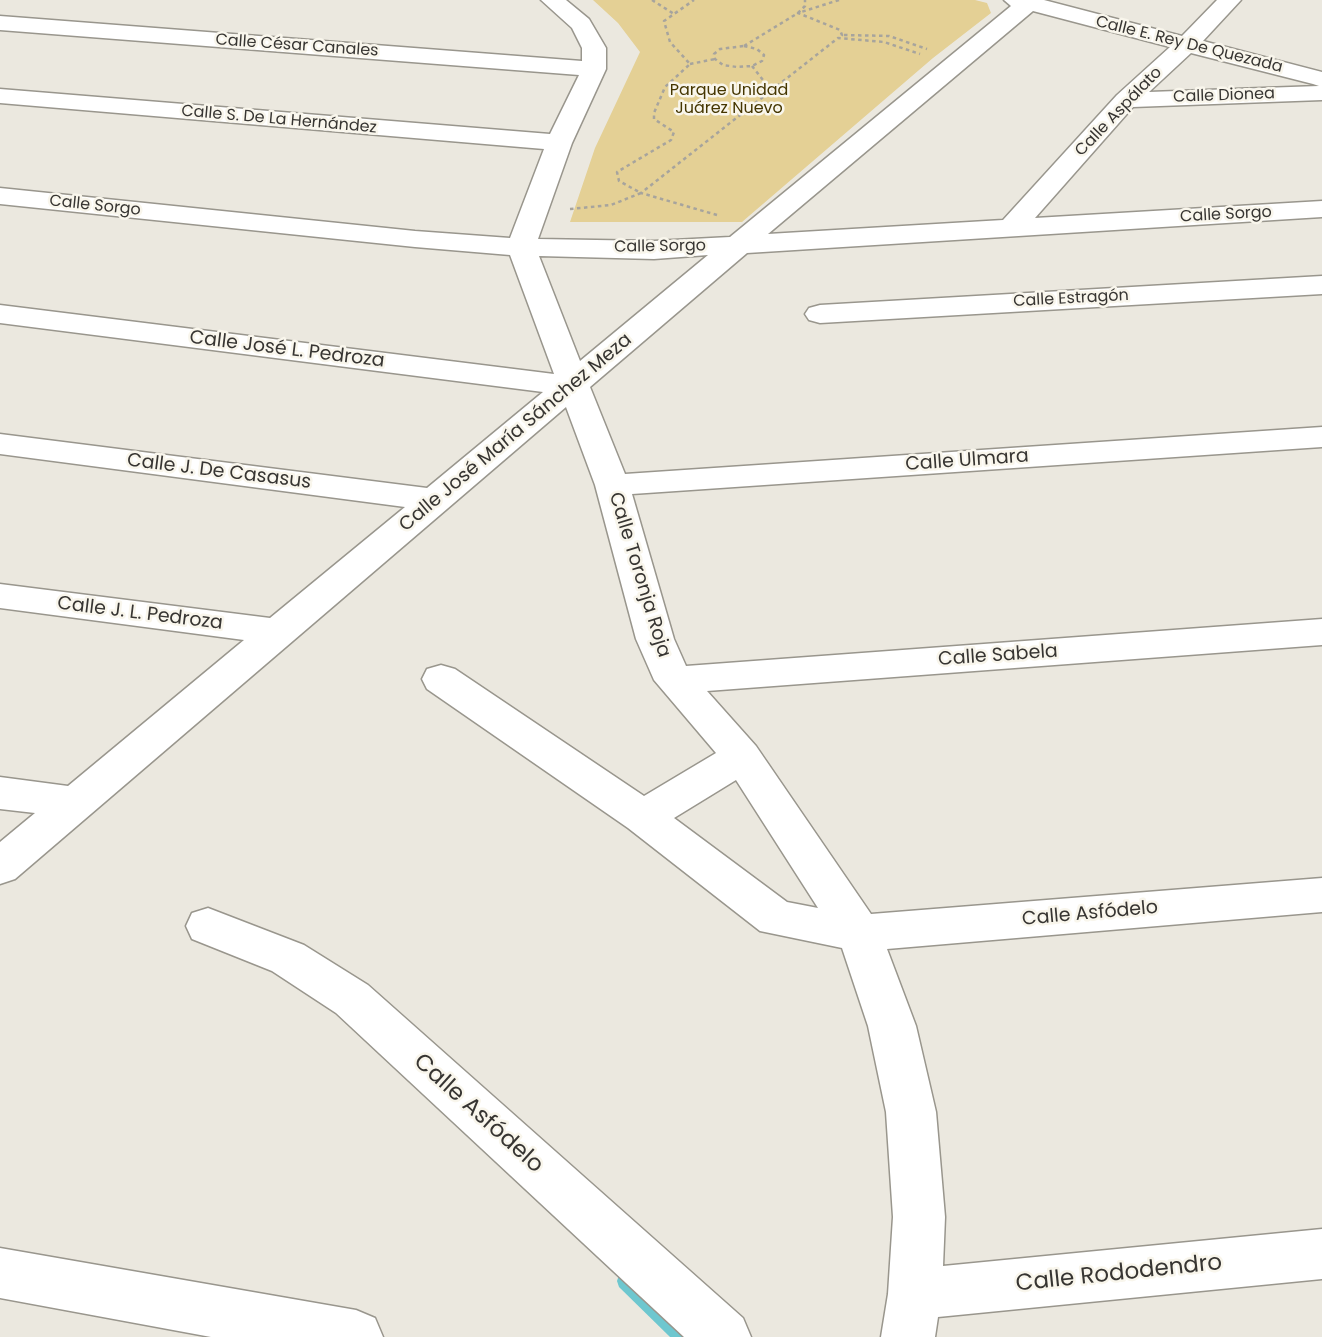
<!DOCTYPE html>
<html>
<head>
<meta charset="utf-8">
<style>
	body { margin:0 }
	canvas { display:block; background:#ebe8df }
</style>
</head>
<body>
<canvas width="1322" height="1337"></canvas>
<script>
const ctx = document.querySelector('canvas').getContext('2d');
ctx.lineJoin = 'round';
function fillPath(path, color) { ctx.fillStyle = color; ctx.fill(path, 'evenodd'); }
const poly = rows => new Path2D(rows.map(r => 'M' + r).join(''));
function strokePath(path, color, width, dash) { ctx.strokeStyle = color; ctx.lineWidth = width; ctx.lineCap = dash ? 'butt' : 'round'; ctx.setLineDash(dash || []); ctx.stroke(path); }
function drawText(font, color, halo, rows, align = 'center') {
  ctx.font = font + ' Poppins,sans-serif'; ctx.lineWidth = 5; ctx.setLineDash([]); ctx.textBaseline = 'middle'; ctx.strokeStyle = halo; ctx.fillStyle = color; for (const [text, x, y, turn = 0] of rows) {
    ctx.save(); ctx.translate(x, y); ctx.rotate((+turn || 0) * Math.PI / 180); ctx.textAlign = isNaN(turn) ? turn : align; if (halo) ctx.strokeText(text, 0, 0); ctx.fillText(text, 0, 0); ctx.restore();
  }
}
fillPath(poly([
	[593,0,975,0,987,3,991,13,933,58,742,222,570,222,595,148,640,52,618,23]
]), '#e4d095');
fillPath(poly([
	[625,1273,631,1275,688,1331,691,1337,670,1337,619,1287,617,1281,619,1275,625,1273]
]), '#6ec7cf');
const minor = poly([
	[541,0,566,0,589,19,606,48,606,69,572,143,538,239,654,241,730,237,1011,6,1004,0,1044,0,1182,36,1217,0,1241,0,1203,41,1322,72,1322,100,1133,107,1035,218,1322,201,1322,217,747,253,590,387,625,474,1322,427,1322,447,632,494,674,639,686,666,1322,619,1322,645,707,691,756,746,871,914,1322,878,1322,912,887,949,916,1026,936,1112,945,1217,943,1266,1322,1229,1322,1279,938,1317,935,1337,881,1337,888,1294,893,1217,886,1112,868,1026,842,948,760,931,628,828,427,689,422,679,427,669,441,665,455,669,644,796,716,753,654,680,636,639,595,485,566,407,15,879,0,884,0,842,35,813,0,809,0,777,68,786,244,640,0,608,0,584,270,618,405,507,0,454,0,434,427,488,543,392,0,323,0,305,554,374,510,255,415,247,0,204,0,188,415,231,510,238,544,149,0,103,0,89,550,134,579,75,0,30,0,16,582,61,582,48,572,28,541,0],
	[1033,11,1170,47,1117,95,1003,220,768,234,1033,11],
	[1191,53,1313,84,1319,86,1149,92,1191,53],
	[708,255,580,361,539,256,654,259,708,255],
	[736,780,818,908,787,902,674,818,736,780],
	[1322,276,1322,294,820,323,809,320,805,314,809,308,820,305,1322,276],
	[208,908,304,945,368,985,743,1318,751,1337,684,1337,336,1013,272,971,192,939,186,926,192,913,208,908],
	[0,1248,356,1310,375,1318,383,1337,211,1337,0,1298,0,1248]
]);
strokePath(minor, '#99968d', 3);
strokePath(poly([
	[652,0,674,14],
	[839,0,798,13,840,30,842,35,839,38],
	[844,35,889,36,927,49],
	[744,46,757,49,764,55,762,61,752,66,737,67,723,65,715,59,714,54,720,49,744,46],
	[744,46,798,13,805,6,805,0],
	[690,64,715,59],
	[752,66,770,89],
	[570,209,611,205,641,193,619,181,617,172,671,140,674,132,654,119,654,113,665,87,690,64,670,42,664,21,694,0],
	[717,215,641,193,838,38,884,42,920,54]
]), '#a7a49d', 2.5, [3.5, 3.5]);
fillPath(minor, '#fff');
drawText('16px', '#373532', '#f9f6ec', [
	["Calle E. Rey De Quezada",1189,45,14],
	["Calle César Canales",297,46,4],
	["Calle Dionea",1224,96,-2],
	["Calle Aspálato",1119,112,-46],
	["Calle S. De La Hernández",279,120,5],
	["Calle Sorgo",95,206,6],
	["Calle Sorgo",1226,215,-3],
	["Calle Sorgo",660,247,-1],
	["Calle Estragón",1071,299,-3]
]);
drawText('16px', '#453600', '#f9f6ec', [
	["Parque Unidad",729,91],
	["Juárez Nuevo",729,109]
]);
drawText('19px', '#373532', '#f9f6ec', [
	["Calle José L. Pedroza",287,350,7],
	["Calle José María Sánchez Meza",516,433,-40],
	["Calle Ulmara",967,461,-4],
	["Calle J. De Casasus",219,472,7],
	["Calle Toronja Roja",639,575,73],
	["Calle J. L. Pedroza",140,614,7],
	["Calle Sabela",998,656,-4],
	["Calle Asfódelo",1090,914,-5]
]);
drawText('23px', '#373532', '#f9f6ec', [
	["Calle Asfódelo",478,1114,42],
	["Calle Rododendro",1119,1274,-6]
]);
</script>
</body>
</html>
